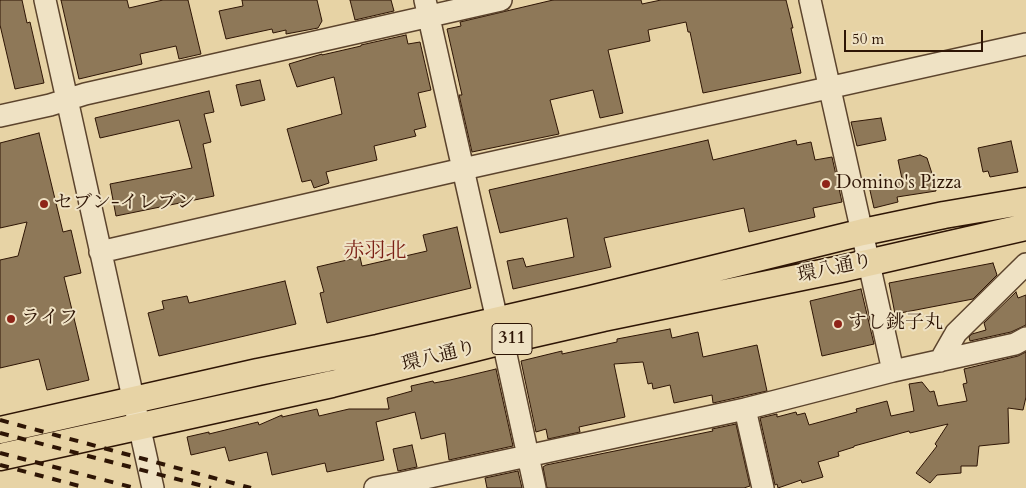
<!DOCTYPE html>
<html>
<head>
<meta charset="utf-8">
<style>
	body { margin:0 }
	#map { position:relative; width:1026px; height:488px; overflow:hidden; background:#e7d3a5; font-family:Cardo,serif }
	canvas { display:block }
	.scale { position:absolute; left:844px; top:30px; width:139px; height:22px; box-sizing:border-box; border:2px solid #2e1505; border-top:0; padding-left:6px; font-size:15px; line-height:18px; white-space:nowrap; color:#2e1505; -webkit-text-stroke:4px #efe2c4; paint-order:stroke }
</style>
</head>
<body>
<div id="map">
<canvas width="1026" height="488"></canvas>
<div class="scale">50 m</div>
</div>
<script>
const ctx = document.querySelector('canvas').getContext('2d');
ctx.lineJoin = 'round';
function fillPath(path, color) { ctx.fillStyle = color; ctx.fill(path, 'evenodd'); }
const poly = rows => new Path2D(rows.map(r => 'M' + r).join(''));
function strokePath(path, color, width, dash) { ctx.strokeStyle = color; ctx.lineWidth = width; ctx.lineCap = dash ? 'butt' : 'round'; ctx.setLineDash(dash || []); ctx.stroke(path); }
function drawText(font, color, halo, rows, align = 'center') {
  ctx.font = font + ' Cardo,"Noto Serif JP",serif'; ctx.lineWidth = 4; ctx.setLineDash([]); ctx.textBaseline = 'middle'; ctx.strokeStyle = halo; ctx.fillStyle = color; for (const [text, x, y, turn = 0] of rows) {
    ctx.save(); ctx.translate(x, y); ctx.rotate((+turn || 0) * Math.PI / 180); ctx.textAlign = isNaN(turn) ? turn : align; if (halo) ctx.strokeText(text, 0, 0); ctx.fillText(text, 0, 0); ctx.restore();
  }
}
const building = poly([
	[0,0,22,0,27,23,30,22,44,83,15,89,0,25,0,0],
	[61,0,127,0,129,8,163,0,188,0,201,54,179,59,176,46,140,54,142,64,79,79,61,0],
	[242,0,317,0,322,21,318,28,286,34,286,30,273,33,272,29,226,39,219,11,243,6,242,0],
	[350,0,391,0,394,11,355,20,350,0],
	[553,0,641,0,642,4,661,0,786,0,793,28,791,28,801,73,703,93,690,32,688,32,686,22,648,30,650,41,608,50,623,113,600,118,593,90,550,100,559,134,472,152,459,95,462,95,447,29,461,26,460,22,553,0],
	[406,35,408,44,420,42,431,90,418,93,426,127,414,130,416,136,374,146,377,160,326,172,329,183,314,188,311,180,302,182,287,129,342,114,334,77,297,87,289,64,322,54,322,55,361,46,361,45,406,35],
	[260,80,265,100,241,106,236,85,260,80],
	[209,91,214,112,204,114,211,142,203,144,214,196,116,216,110,184,192,168,179,120,100,138,95,118,209,91],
	[881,118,886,140,857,146,851,122,881,118],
	[39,133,63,232,71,230,81,273,64,277,89,380,47,390,39,359,0,368,0,260,18,256,27,222,0,228,0,143,39,133],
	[708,140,713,160,796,140,797,145,811,142,815,160,832,157,842,202,813,208,815,217,749,232,744,208,604,238,611,267,513,289,507,261,523,258,526,267,574,257,567,218,500,233,489,190,708,140],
	[1011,141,1018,172,990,177,988,171,983,172,978,148,1011,141],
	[920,155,927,158,935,183,936,191,897,197,898,202,874,208,869,186,902,179,898,160,920,155],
	[457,227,471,288,327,323,320,293,324,292,317,267,360,257,362,266,427,251,423,235,457,227],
	[993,263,997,275,973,299,895,314,889,283,993,263],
	[285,281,296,324,159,356,148,313,164,309,162,301,187,296,189,303,285,281],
	[861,289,874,344,822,356,810,301,861,289],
	[1016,292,1018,298,1026,295,1026,325,1011,332,970,341,969,337,972,334,986,330,984,323,1016,292],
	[670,329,672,338,698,332,703,357,757,345,767,391,713,403,712,395,674,403,670,385,653,389,652,383,648,384,643,362,614,364,625,417,579,427,580,432,548,439,546,429,536,432,521,361,562,351,562,354,617,342,617,339,670,329],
	[1026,352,1026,397,1023,410,1008,408,1009,443,979,446,977,466,961,466,961,473,937,475,930,483,916,473,937,446,935,444,948,424,910,433,909,431,854,446,854,447,838,452,839,456,818,462,823,477,802,483,801,480,778,488,777,484,775,485,760,418,777,414,777,417,796,412,797,415,805,413,809,425,857,412,856,409,887,401,891,416,914,411,909,384,922,382,930,392,934,391,938,406,967,401,963,384,967,383,964,369,1018,356,1026,352],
	[496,369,513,446,449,460,445,433,421,439,415,412,376,422,384,460,327,472,325,463,272,475,267,452,229,461,225,447,191,455,187,437,209,432,209,434,258,422,259,425,282,415,282,417,317,409,319,416,349,409,389,409,387,398,412,391,411,386,433,381,434,383,450,380,496,369],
	[736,424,750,486,744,488,547,488,543,467,546,465,713,431,712,429,736,424],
	[412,445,417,467,398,471,393,449,412,445],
	[518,471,522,488,487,488,485,478,518,471]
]);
fillPath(building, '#8e7858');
strokePath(building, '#2e1505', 1);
const minor = poly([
	[45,0,153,488],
	[425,0,497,320],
	[810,0,893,371],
	[0,116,50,105,85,94,501,0],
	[100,252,463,169,1026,44],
	[503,341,535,488],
	[940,361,956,333,1026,264],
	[745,409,763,488],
	[402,483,745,409,893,371,1015,344,1026,338],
	[375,488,402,483,401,488]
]);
const major = poly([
	[0,430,258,372,378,348,591,299,863,232,944,215,1026,201],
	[0,457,332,384,503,341,603,318,841,269,1026,227]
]);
strokePath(minor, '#5c442d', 24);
strokePath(major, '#2e1505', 29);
strokePath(minor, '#efe2c4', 21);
strokePath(major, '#e7d3a5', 26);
strokePath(poly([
	[0,420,251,488],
	[0,433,211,488],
	[0,453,135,488],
	[0,465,87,488]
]), '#2e1505', 4, [9, 9]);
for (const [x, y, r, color] of [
	[826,184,5,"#8f2418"],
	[44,204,5,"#8f2418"],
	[11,319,5,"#8f2418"],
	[838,324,5,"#8f2418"]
]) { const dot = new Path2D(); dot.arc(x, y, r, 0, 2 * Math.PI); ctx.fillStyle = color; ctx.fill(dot); strokePath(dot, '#efe2c4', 2); }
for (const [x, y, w] of [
	[512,339,40]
]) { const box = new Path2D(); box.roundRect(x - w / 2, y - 15.5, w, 31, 4); ctx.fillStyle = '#efe2c4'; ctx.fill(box); strokePath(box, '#2e1505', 1); }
drawText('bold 18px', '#2e1505', null, [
	["311",512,339]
]);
drawText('19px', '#2e1505', '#efe2c4', [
	["Domino's Pizza",836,184],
	["セブン-イレブン",54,204],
	["ライフ",21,319],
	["すし銚子丸",848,324]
], 'left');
drawText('19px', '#2e1505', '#efe2c4', [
	["環八通り",835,269,-12],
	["環八通り",439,357,-14]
]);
drawText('21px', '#7a1f14', '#efe2c4', [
	["赤羽北",375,252]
]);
</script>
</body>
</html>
